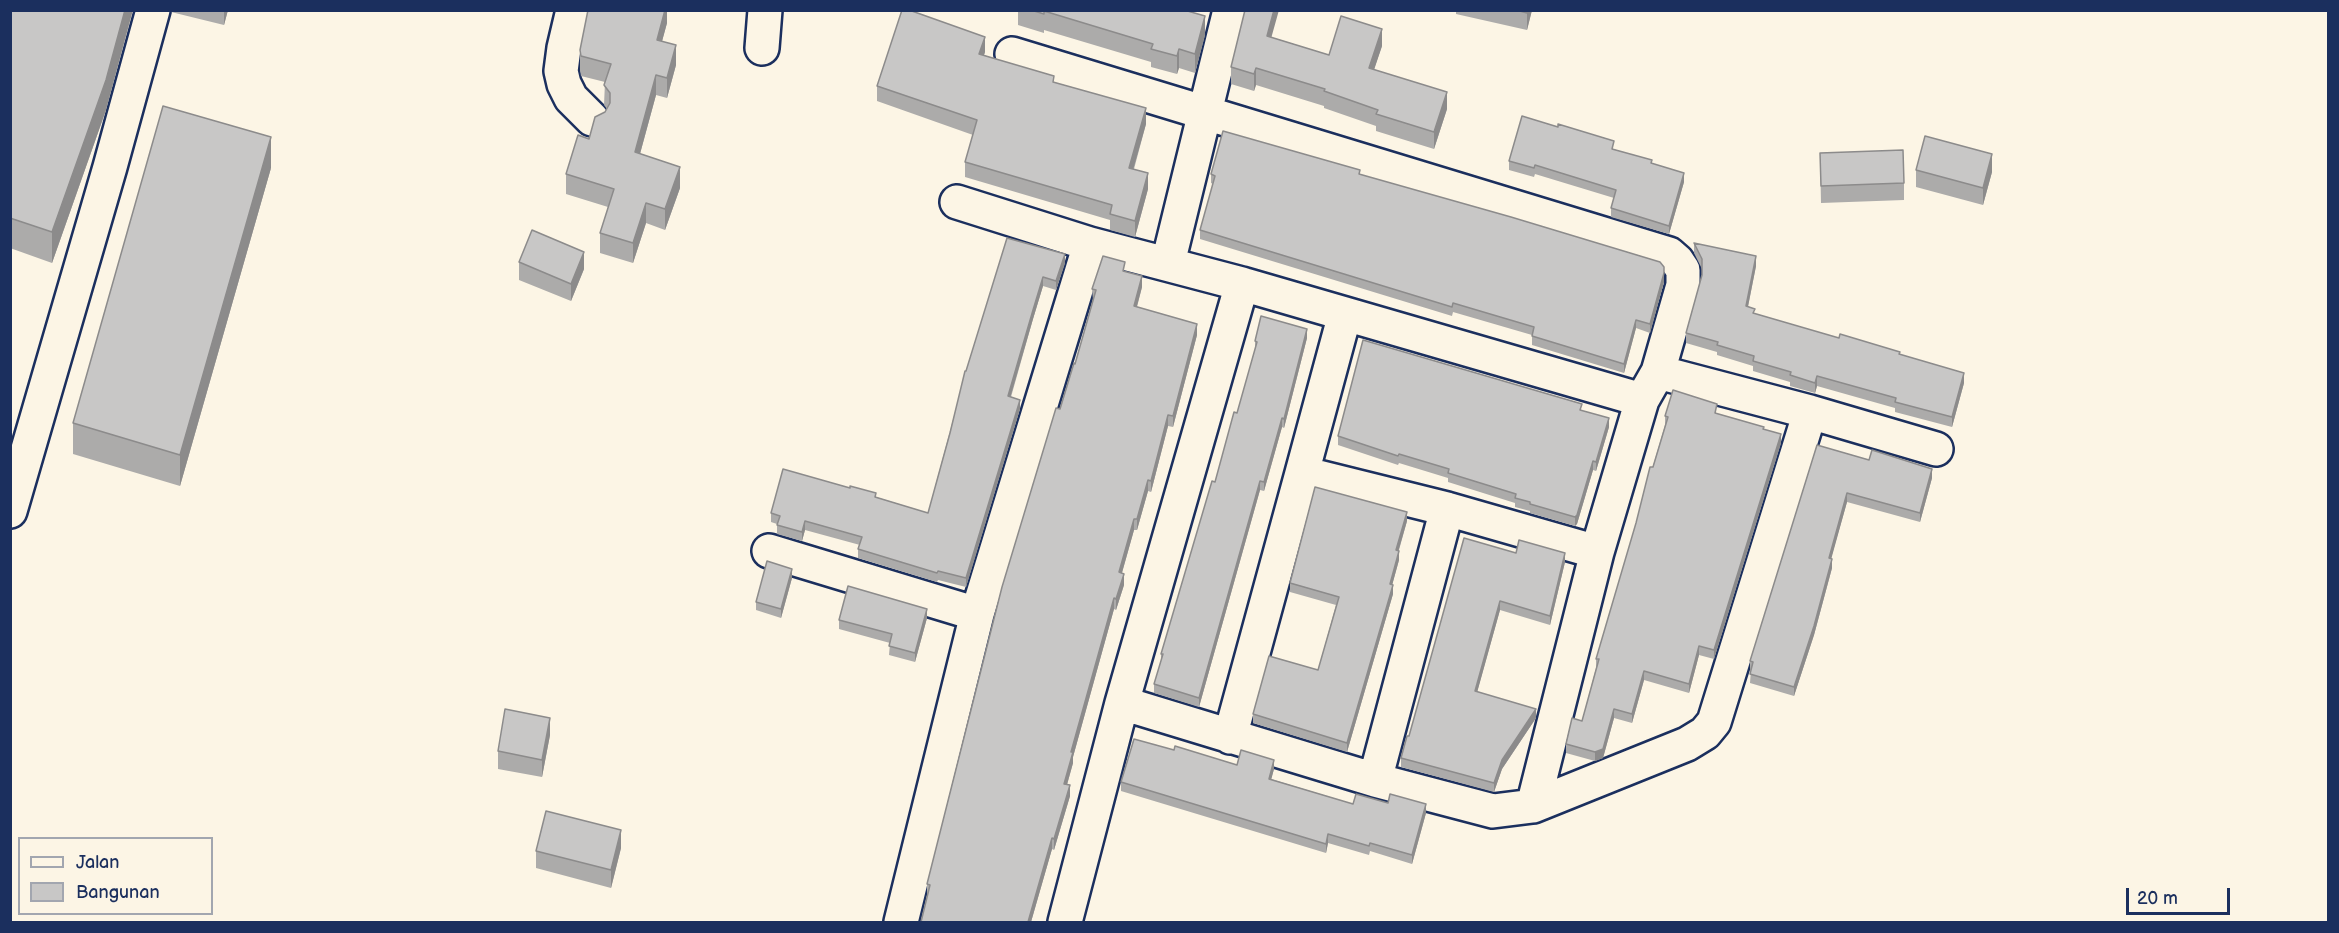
<!DOCTYPE html>
<html>
<head>
<meta charset="utf-8">
<style>
	body { margin:0 }
	#map { position:relative; width:2339px; height:933px; overflow:hidden; background:#fcf5e5; font-family:"Balsamiq Sans",sans-serif }
	canvas { display:block }
	.frame { position:absolute; inset:0; border:12px solid #1b2f5e; pointer-events:none }
	.legend { position:absolute; left:18px; top:837px; width:195px; height:78px; box-sizing:border-box; background:#fcf5e5; border:2px solid #a2a6af; margin:0; padding:8px 10px; list-style:none; font-size:18px; color:#1b2f5e }
	.legend li { display:flex; align-items:center; gap:12px; height:30px }
	.legend b { width:30px; border:2px solid #a2a6af }
	.scale { position:absolute; left:2126px; top:888px; width:104px; height:27px; box-sizing:border-box; border:3px solid #1b2f5e; border-top:0; padding-left:8px; font-size:18px; line-height:21px; white-space:nowrap; color:#1b2f5e; -webkit-text-stroke:4px #fcf5e5; paint-order:stroke }
</style>
</head>
<body>
<div id="map">
<canvas width="2339" height="933"></canvas>
<div class="frame"></div>
<ul class="legend">
<li><b style="height:8px;background:#fcf5e5"></b>Jalan</li>
<li><b style="height:16px;background:#c8c7c6"></b>Bangunan</li>
</ul>
<div class="scale">20 m</div>
</div>
<script>
const ctx = document.querySelector('canvas').getContext('2d');
ctx.lineJoin = 'round';
const poly = rows => new Path2D(rows.map(r => 'M' + r).join(''));
function strokePath(path, color, width, dash) { ctx.strokeStyle = color; ctx.lineWidth = width; ctx.lineCap = dash ? 'butt' : 'round'; ctx.setLineDash(dash || []); ctx.stroke(path); }
function fillPath(path, color) { ctx.fillStyle = color; ctx.fill(path, 'evenodd'); }
const minor = poly([
	[573,10,564,48,561,71,564,84,571,98,592,119],
	[762,48,765,10],
	[1012,54,1669,254,1677,261,1683,270,1683,285,1658,372,1642,400],
	[957,202,1090,244],
	[1168,263,1230,10],
	[1658,372,1810,412,1936,449],
	[1302,473,1345,314],
	[10,511,110,167,153,10],
	[769,551,977,614],
	[1122,703,1375,780,1493,811,1533,806,1597,552,1642,400,1242,284],
	[1230,737,1302,473,1447,509,1597,552],
	[1375,780,1447,509],
	[1533,806,1687,744,1705,733,1714,722,1810,412],
	[901,922,977,614,1090,244,1242,284,1122,703,1065,922]
]);
strokePath(minor, '#1b2f5e', 38);
strokePath(minor, '#fcf5e5', 33);
fillPath(poly([
	[10,10,106,110,52,263,10,248],
	[171,10,228,10,224,25,171,12],
	[667,10,667,23,662,41,676,65,667,98,656,95,640,154,680,188,665,230,646,223,633,263,600,253,600,233,608,207,566,194,566,174,607,109,604,105,605,82,581,76,580,70,580,50],
	[1018,10,1184,10,1205,35,1195,73,1179,68,1177,74,1151,67,1151,62,1044,30,1044,33,1018,25],
	[1456,10,1532,10,1527,30,1456,14],
	[1271,37,1329,55,1382,46,1374,69,1447,109,1434,149,1376,131,1376,126,1324,108,1324,106,1256,85,1254,91,1231,84,1231,67],
	[985,52,984,55,1054,83,1146,124,1134,169,1148,189,1135,237,1110,230,1110,220,965,177,965,162,973,135,877,101,877,86],
	[1614,149,1652,164,1684,182,1669,234,1611,217,1611,208,1614,198,1535,174,1534,177,1509,170,1509,161],
	[1820,153,1904,183,1904,200,1821,203],
	[271,168,180,486,73,454,73,423],
	[1916,170,1992,172,1983,205,1916,187],
	[1211,174,1360,174,1664,282,1650,333,1636,328,1624,373,1532,345,1532,335,1453,312,1452,316,1200,239,1200,230,1213,184,1211,183],
	[1007,238,1065,263,1056,290,1043,286,1033,319,1011,397,1020,409,966,587,938,580,937,582,858,558,858,549,860,545,805,530,802,541,777,534,777,524,771,522,771,513,876,497,928,513,966,371],
	[1694,243,1756,266,1748,307,1755,314,1839,338,1900,354,1964,383,1952,427,1895,412,1895,408,1817,386,1815,393,1790,386,1790,382,1753,371,1753,366,1717,355,1717,352,1686,343,1686,333,1702,275,1702,269,1694,253],
	[519,262,584,269,571,301,519,280],
	[1125,271,1142,287,1137,307,1197,335,1173,427,1168,426,1151,492,1148,491,1137,530,1134,530,1122,573,1124,585,1116,610,1114,609,1073,757,1073,763,1067,785,1070,796,1054,850,1052,849,1031,922,921,922,927,895,927,884,1060,409,1075,364,1093,300,1092,289],
	[1307,338,1284,428,1282,427,1264,491,1260,490,1199,707,1154,693,1154,684,1161,661,1161,654,1237,413,1255,349,1255,341],
	[1582,411,1609,427,1596,471,1593,470,1577,524,1575,526,1530,513,1530,511,1515,507,1515,503,1448,482,1448,478,1399,463,1398,465,1338,445,1338,436],
	[1717,414,1764,429,1781,443,1714,659,1699,655,1689,693,1644,680,1632,723,1614,718,1603,758,1595,761,1566,753,1566,744,1582,721,1596,668,1596,659,1665,425,1665,416],
	[1817,445,1932,478,1920,522,1847,502,1831,558,1832,568,1814,635,1794,696,1750,683,1751,670,1750,670,1750,661],
	[1407,521,1399,550,1399,560,1392,585,1393,594,1347,752,1253,723,1253,714,1318,670,1336,605,1290,592,1290,583],
	[1516,553,1565,562,1550,625,1500,610,1477,692,1536,718,1502,769,1494,792,1401,767,1401,758],
	[792,578,781,618,756,610,756,602],
	[927,618,915,662,889,655,890,643,839,629,839,620],
	[550,735,542,777,498,769,498,751],
	[1174,750,1237,765,1274,769,1271,779,1353,804,1426,813,1412,864,1370,851,1369,855,1328,843,1326,853,1121,791,1121,782],
	[621,848,611,888,536,868,536,851]
]), '#acabaa');
fillPath(poly([
	[125,10,133,10,106,110,52,263,52,232],
	[224,10,228,10,224,25],
	[665,10,667,10,667,23,657,60,657,40],
	[1274,10,1279,10,1267,53,1267,36],
	[1528,10,1532,10,1527,30,1527,13],
	[1205,16,1205,35,1195,73,1195,54],
	[1382,29,1382,46,1369,85,1369,68],
	[985,37,985,52,979,69,979,54],
	[676,45,676,65,667,98,667,78],
	[1179,49,1179,68,1177,74,1177,56],
	[1256,68,1256,85,1254,91,1254,74],
	[656,75,656,95,635,172,635,152],
	[1447,92,1447,109,1434,149,1434,132],
	[1146,108,1146,124,1129,184,1129,168],
	[271,137,271,168,180,486,180,455],
	[1992,154,1992,172,1983,205,1983,188],
	[680,167,680,188,665,230,665,209],
	[1148,173,1148,189,1135,237,1135,221],
	[1684,173,1684,182,1669,234,1669,226],
	[646,203,646,223,633,263,633,243],
	[584,252,584,269,571,301,571,284],
	[1065,254,1065,263,1056,290,1056,281],
	[1756,256,1756,266,1746,316,1746,306],
	[1664,273,1664,282,1650,333,1650,324],
	[1142,276,1142,287,1134,317,1134,306],
	[1043,277,1043,286,1033,319,1008,405,1008,396,1033,310],
	[1636,320,1636,328,1624,373,1624,364],
	[1197,324,1197,335,1173,427,1173,416],
	[1307,329,1307,338,1284,428,1284,419],
	[1964,373,1964,383,1952,427,1952,417],
	[1817,376,1817,386,1815,393,1815,383],
	[1020,400,1020,409,966,587,966,578],
	[1168,415,1168,426,1151,492,1151,481],
	[1282,418,1282,427,1264,491,1264,482],
	[1609,418,1609,427,1596,471,1596,462],
	[1781,434,1781,443,1714,659,1714,650],
	[1593,461,1593,470,1577,524,1575,526,1575,517],
	[1932,469,1932,478,1920,522,1920,513],
	[1148,480,1148,491,1137,530,1137,519],
	[1260,481,1260,490,1199,707,1199,698],
	[1847,493,1847,502,1829,567,1829,558],
	[1407,512,1407,521,1396,559,1396,550],
	[1134,519,1134,530,1119,583,1119,572],
	[805,521,805,530,802,541,802,532],
	[1399,551,1399,560,1390,593,1390,584],
	[1565,553,1565,562,1550,625,1550,616],
	[1832,559,1832,568,1814,635,1794,696,1794,687],
	[792,569,792,578,781,618,781,609],
	[1124,574,1124,585,1116,610,1116,599],
	[1393,585,1393,594,1347,752,1347,743],
	[1114,598,1114,609,1073,757,1073,763,1064,795,1064,784,1071,752],
	[1500,601,1500,610,1475,700,1475,691],
	[927,609,927,618,915,662,915,653],
	[1699,646,1699,655,1689,693,1689,684],
	[1644,671,1644,680,1632,723,1632,714],
	[1536,709,1536,718,1502,769,1494,792,1494,783,1502,760],
	[1614,709,1614,718,1603,758,1595,761,1595,752],
	[550,718,550,735,542,777,542,760],
	[1274,760,1274,769,1269,788,1269,779],
	[1070,785,1070,796,1054,850,1054,839],
	[1426,804,1426,813,1412,864,1412,855],
	[621,830,621,848,611,888,611,870],
	[1328,834,1328,843,1326,853,1326,844],
	[1052,838,1052,849,1031,922,1028,922]
]), '#8c8b8b');
const building = poly([
	[10,10,125,10,106,80,52,232,10,218,10,10],
	[588,10,665,10,657,40,676,45,667,78,656,75,635,152,680,167,665,209,646,203,633,243,600,233,614,189,566,174,578,135,589,139,595,117,605,112,610,103,610,93,604,85,611,64,581,56,580,50,588,10],
	[902,10,909,10,985,37,979,54,1054,76,1053,82,1146,108,1129,168,1148,173,1135,221,1110,214,1112,205,965,162,977,120,877,86,902,10],
	[1031,10,1184,10,1205,16,1195,54,1179,49,1177,56,1151,49,1153,44,1044,11,1044,14,1031,10],
	[1245,10,1274,10,1267,36,1329,55,1341,16,1382,29,1369,68,1447,92,1434,132,1376,114,1378,110,1324,91,1325,89,1256,68,1254,74,1231,67,1245,10],
	[1516,10,1528,10,1527,13,1516,10],
	[163,106,271,137,180,455,73,423,163,106],
	[1522,116,1558,127,1558,124,1614,141,1612,149,1652,160,1651,163,1684,173,1669,226,1611,208,1616,190,1535,165,1534,168,1509,161,1522,116],
	[1223,131,1360,170,1359,174,1511,217,1660,262,1664,267,1664,273,1650,324,1636,320,1624,364,1532,336,1534,327,1453,303,1452,307,1200,230,1215,176,1211,174,1223,131],
	[1925,136,1992,154,1983,188,1916,170,1925,136],
	[1903,150,1904,183,1821,186,1820,153,1903,150],
	[532,230,584,252,571,284,519,262,532,230],
	[1007,238,1065,254,1056,281,1043,277,1033,310,1008,396,1020,400,966,578,938,571,937,573,858,549,862,537,805,521,802,532,777,525,780,516,771,513,783,469,850,488,850,486,876,493,875,497,928,513,950,433,965,371,966,371,1007,238],
	[1694,243,1756,256,1746,306,1755,309,1753,313,1839,338,1840,334,1900,352,1899,354,1964,373,1952,417,1895,402,1896,398,1817,376,1815,383,1790,375,1791,372,1753,361,1754,356,1717,345,1718,342,1686,333,1702,275,1702,259,1694,243],
	[1103,256,1125,262,1123,271,1142,276,1134,306,1197,324,1173,416,1168,415,1151,481,1148,480,1137,519,1134,519,1119,572,1124,574,1116,599,1114,598,1071,752,1073,752,1064,784,1070,785,1054,839,1052,838,1028,922,921,922,930,885,927,884,1002,587,1056,408,1060,409,1074,363,1075,364,1096,290,1092,289,1103,256],
	[1261,316,1307,329,1284,419,1282,418,1264,482,1260,481,1199,698,1154,684,1163,654,1161,654,1212,481,1215,482,1234,412,1237,413,1257,342,1255,341,1261,316],
	[1363,340,1582,404,1580,410,1609,418,1596,462,1593,461,1577,515,1575,517,1530,504,1530,502,1515,498,1516,494,1448,473,1449,469,1399,454,1398,456,1338,436,1363,340],
	[1673,390,1717,404,1715,413,1764,427,1763,429,1781,434,1714,650,1699,646,1689,684,1644,671,1632,714,1614,709,1603,749,1595,752,1566,744,1572,718,1582,721,1599,659,1596,659,1636,523,1650,467,1653,467,1668,417,1665,416,1673,390],
	[1817,445,1869,460,1872,450,1932,469,1920,513,1847,493,1829,558,1832,559,1814,626,1794,687,1750,674,1753,662,1750,661,1817,445],
	[1315,487,1407,512,1396,550,1399,551,1390,584,1393,585,1347,743,1253,714,1269,656,1318,670,1339,597,1290,583,1315,487],
	[1464,538,1516,553,1519,540,1565,553,1550,616,1500,601,1475,691,1536,709,1502,760,1494,783,1401,758,1407,736,1409,736,1464,538],
	[767,561,792,569,781,609,756,602,767,561],
	[848,586,927,609,915,653,889,646,892,634,839,620,848,586],
	[505,709,550,718,542,760,498,751,505,709],
	[1134,739,1174,750,1175,746,1237,765,1241,750,1274,760,1269,779,1353,804,1356,794,1388,803,1390,794,1426,804,1412,855,1370,843,1369,846,1328,834,1326,844,1121,782,1134,739],
	[546,811,621,830,611,870,536,851,546,811]
]);
fillPath(building, '#c8c7c6');
strokePath(building, '#8c8b8b', 1.5);
</script>
</body>
</html>
